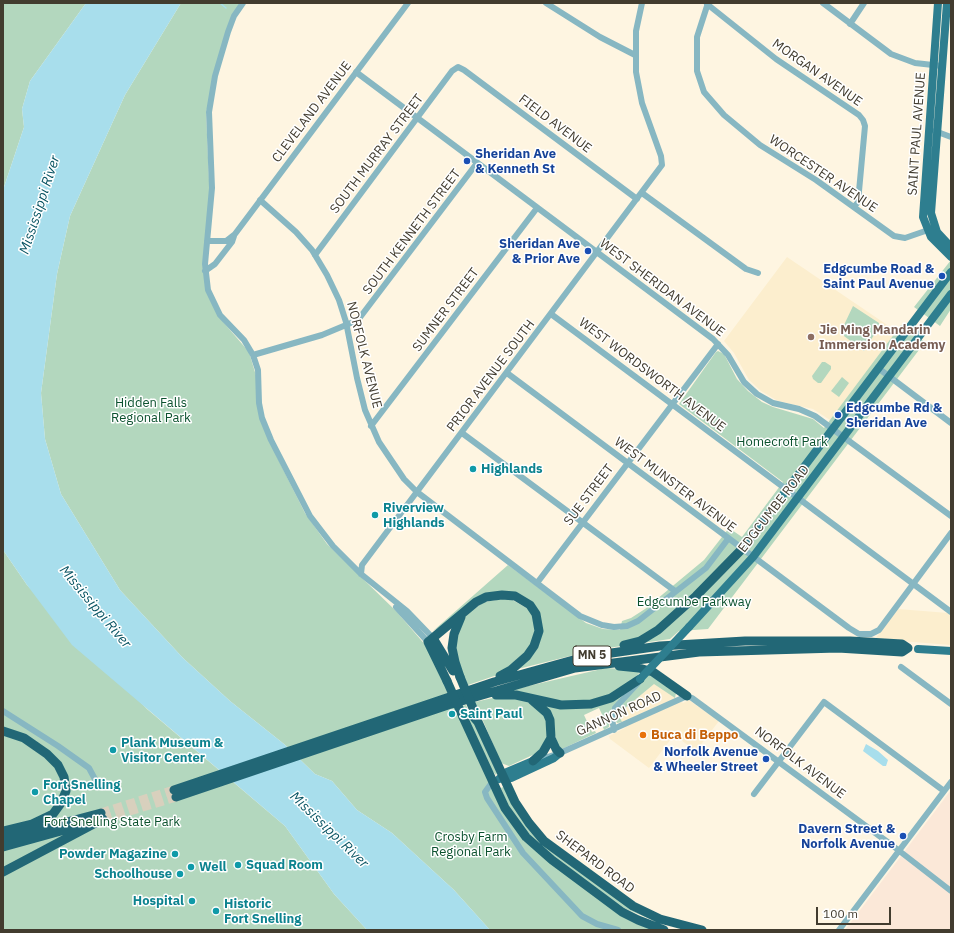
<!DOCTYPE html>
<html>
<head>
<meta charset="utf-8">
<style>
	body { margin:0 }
	#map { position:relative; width:954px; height:933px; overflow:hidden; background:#fef5e1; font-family:"IBM Plex Sans",sans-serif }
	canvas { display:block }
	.frame { position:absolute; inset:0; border:4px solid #423c2f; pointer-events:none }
	.scale { position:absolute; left:816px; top:907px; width:75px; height:18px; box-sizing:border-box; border:2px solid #423c2f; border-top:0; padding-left:5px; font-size:12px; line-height:14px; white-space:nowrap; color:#423c2f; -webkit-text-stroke:3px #fff; paint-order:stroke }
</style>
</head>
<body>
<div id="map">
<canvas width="954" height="933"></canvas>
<div class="frame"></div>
<div class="scale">100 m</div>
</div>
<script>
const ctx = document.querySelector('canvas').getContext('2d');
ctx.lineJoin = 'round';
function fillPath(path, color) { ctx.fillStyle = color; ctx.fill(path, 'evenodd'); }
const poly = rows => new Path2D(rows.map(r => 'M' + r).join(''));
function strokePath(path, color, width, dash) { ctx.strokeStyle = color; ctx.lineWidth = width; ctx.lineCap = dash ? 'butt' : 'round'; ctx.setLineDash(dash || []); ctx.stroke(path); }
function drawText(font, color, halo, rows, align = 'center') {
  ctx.font = font + ' "IBM Plex Sans",sans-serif'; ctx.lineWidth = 3; ctx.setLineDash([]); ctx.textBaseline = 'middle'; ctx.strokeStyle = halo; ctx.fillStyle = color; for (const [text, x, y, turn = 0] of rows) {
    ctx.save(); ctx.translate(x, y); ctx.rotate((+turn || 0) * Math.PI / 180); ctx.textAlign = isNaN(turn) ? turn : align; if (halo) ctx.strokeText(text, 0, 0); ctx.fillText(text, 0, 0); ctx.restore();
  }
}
fillPath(poly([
	[787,257,899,333,833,422,813,409,778,401,761,391,749,380,734,353,724,341],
	[898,609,948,613,951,615,951,645,875,639],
	[654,683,683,703,689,700,719,721,696,751,674,735,649,768,610,739,609,736,625,728,618,714]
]), '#fceece');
fillPath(poly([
	[951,790,951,930,845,930]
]), '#fbe8d8');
fillPath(poly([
	[3,3,86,3,30,81,22,109,24,127,3,190],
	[181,3,241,3,237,8,206,112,210,203,206,289,224,323,249,352,257,379,259,412,276,455,305,513,327,544,396,611,427,647,522,837,654,930,490,930,454,890,392,833,357,810,332,781,315,774,284,744,230,701,183,658,120,590,61,494,45,439,41,393,57,274,70,216,125,95],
	[951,260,951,309,940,326,914,307],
	[853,306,879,323,879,327,864,351,844,336,844,325],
	[901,325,925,342,708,629,679,631,670,639,594,650,518,669,537,647,535,608,497,592,433,631,508,565,586,623,603,629,620,630,622,621,631,618,645,609,704,560,729,528,742,537,783,482,679,404,716,352,718,351,724,354,737,379,748,391,762,402,773,407,813,419,824,428],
	[822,362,825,362,831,366,831,369,821,383,818,383,813,379,812,376],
	[842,377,849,383,839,397,831,391],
	[3,550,27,585,147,709,285,826,334,894,367,930,3,930],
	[509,598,530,610,537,629,531,647,500,674,468,685,460,669,455,641,464,616,484,602],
	[606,668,642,670,631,682,605,698,570,703,511,690],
	[650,673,676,693,675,698,654,684,618,714,622,722,617,723,615,719,617,709],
	[622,696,610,711,609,727,604,730,603,727,607,725,599,708,584,715,592,732,595,731,596,733,562,749,559,748,546,707,547,704,558,707],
	[497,697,527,700,546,717,547,739,537,753,509,766,501,763,475,702],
	[466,705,497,773,496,775,492,771,462,706],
	[503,787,555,854,625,905,659,923,624,908,551,855,532,839,508,806,501,788]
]), '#b3d7be');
fillPath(poly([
	[86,3,181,3,125,95,70,216,57,274,41,393,45,439,61,494,120,590,183,658,230,701,284,744,315,774,332,781,357,810,392,833,454,890,490,930,367,930,334,894,285,826,72,645,27,585,3,550,3,190,24,127,22,109,30,81],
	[866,744,878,751,888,760,886,766,883,766,863,751]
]), '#a8deec');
strokePath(poly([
	[220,3,226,8]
]), '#a8deec', 1.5);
strokePath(poly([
	[101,813,174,790],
	[103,819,176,797]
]), '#d8d0bd', 9, [9, 4.5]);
strokePath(poly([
	[243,3,234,16,228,32,215,76,209,112,212,188,205,264,208,290,220,315,244,340,253,355,258,370,259,403,262,418,271,440,310,516,333,546,361,574,407,611,433,638],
	[546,3,600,37,635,55],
	[708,3,697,37,697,71,704,92,724,115,760,145,816,180,894,236,905,238,931,229],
	[823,3,891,54,915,63,942,66],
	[707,4,776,59,859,115,863,120,865,126,858,202,854,207],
	[850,24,864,3],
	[356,72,713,339,728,355,744,382,757,394,773,403,799,409,815,416,951,516],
	[935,131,951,137],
	[642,193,746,269,758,273],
	[260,200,296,232,312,250,327,275,339,300,346,322,357,378,365,410,379,442,404,479,417,492,580,616,602,625,614,627,627,626,638,621,706,568,728,539],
	[207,241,226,241,235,234,408,3],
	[315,255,452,71,458,67,464,70,637,199],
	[205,271,215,264,232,242,234,236],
	[551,314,951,612],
	[253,355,322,335,358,320,477,163],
	[878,368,951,423],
	[507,373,849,628,859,634,871,634,879,630,951,533],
	[371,426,537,208],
	[462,433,675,591],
	[361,574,362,565,662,165,661,156,642,103,636,72,636,31,642,3],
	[537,583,718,344],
	[396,607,428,642],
	[901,667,951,704],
	[3,711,58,746,89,768,97,783],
	[614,730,612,719,615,708,638,683],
	[535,761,560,753,687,696,692,698,893,846,951,891],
	[493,781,485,792,487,798,523,853,582,916,597,924,618,930],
	[754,794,824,702,944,791],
	[839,930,951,782]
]), '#87b7c2', 6);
strokePath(poly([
	[938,3,923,217,931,237,951,257],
	[947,3,931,213,937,232,951,247],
	[742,549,951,272],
	[689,627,753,557,951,294],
	[918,649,951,651],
	[503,777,511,778,554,758,560,753],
	[499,779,507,772,533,761]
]), '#2e7e8f', 8);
strokePath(poly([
	[433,638,453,671],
	[624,645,640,641,658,630,696,596,742,549],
	[619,666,639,668,653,672,687,696],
	[460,677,455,662,452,648,454,634,461,617],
	[447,681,428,642,476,602,486,597,502,595,515,596,530,605,536,614,539,631,534,646,527,656,511,670,500,676],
	[496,695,516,695,561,705,591,704,611,698,640,679],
	[532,700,547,713,550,720,551,738,556,749,560,753],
	[472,715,478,722,515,802,529,823,544,841,633,906,660,919,702,930],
	[463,717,505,808,526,837,552,860,622,912,638,920,664,930],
	[3,731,24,738,47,754,58,765,64,777,66,791,61,803,53,814,32,824],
	[533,761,543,752,551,738],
	[174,790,494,682,584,657,660,646,745,641,850,641,902,644,908,648],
	[176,797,448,705,575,668,699,652,838,648,902,652,908,648],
	[3,831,36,823],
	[3,839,101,813],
	[3,847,90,823],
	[3,872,103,819]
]), '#226776', 9);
strokePath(poly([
	[640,679,689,627]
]), '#2e7e8f', 8);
strokePath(poly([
	[460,677,475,713],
	[447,681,463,717]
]), '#226776', 9);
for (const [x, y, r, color] of [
	[467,161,4,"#1a4fb4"],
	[588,251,4,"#1a4fb4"],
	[942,276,4,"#1a4fb4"],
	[811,337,4,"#8d6e63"],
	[838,415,4,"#1a4fb4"],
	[473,469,4,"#0f9aa8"],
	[375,515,4,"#0f9aa8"],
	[452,714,4,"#0f9aa8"],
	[643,735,4,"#e8710a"],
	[113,750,4,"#0f9aa8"],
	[766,759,4,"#1a4fb4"],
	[35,792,4,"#0f9aa8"],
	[903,836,4,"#1a4fb4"],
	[175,854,4,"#0f9aa8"],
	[238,865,4,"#0f9aa8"],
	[191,867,4,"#0f9aa8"],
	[180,874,4,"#0f9aa8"],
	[192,901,4,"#0f9aa8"],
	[216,911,4,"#0f9aa8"]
]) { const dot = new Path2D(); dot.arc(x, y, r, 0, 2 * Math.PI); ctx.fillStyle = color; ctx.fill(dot); strokePath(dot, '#fff', 1.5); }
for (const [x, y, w] of [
	[592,656,38]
]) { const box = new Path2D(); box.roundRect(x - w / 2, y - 10, w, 20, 3); ctx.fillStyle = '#fff'; ctx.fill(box); strokePath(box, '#423c2f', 1); }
drawText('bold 12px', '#423c2f', null, [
	["MN 5",592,656]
]);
drawText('13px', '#423c2f', '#fff', [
	["MORGAN AVENUE",817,73,35],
	["CLEVELAND AVENUE",312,112,-53],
	["FIELD AVENUE",555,124,37],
	["SAINT PAUL AVENUE",917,134,-86],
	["SOUTH MURRAY STREET",377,154,-53],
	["WORCESTER AVENUE",823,174,34],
	["SOUTH KENNETH STREET",412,232,-53],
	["WEST SHERIDAN AVENUE",662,288,37],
	["SUMNER STREET",446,310,-53],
	["NORFOLK AVENUE",364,355,76],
	["WEST WORDSWORTH AVENUE",652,375,37],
	["PRIOR AVENUE SOUTH",491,376,-53],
	["WEST MUNSTER AVENUE",675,485,37],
	["SUE STREET",589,495,-53],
	["EDGCUMBE ROAD",774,509,-52],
	["GANNON ROAD",619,714,-24],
	["NORFOLK AVENUE",800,763,37],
	["SHEPARD ROAD",595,862,37]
]);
drawText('bold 13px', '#164399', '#fff', [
	["Sheridan Ave",475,154,"left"],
	["& Kenneth St",475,169,"left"],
	["Sheridan Ave",580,244],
	["& Prior Ave",580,259],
	["Edgcumbe Road &",934,269],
	["Saint Paul Avenue",934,284],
	["Edgcumbe Rd &",846,408,"left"],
	["Sheridan Ave",846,423,"left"],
	["Norfolk Avenue",758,752],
	["& Wheeler Street",758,767],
	["Davern Street &",895,829],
	["Norfolk Avenue",895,844]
], 'right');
drawText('bold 13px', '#785e54', '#fff', [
	["Jie Ming Mandarin",819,330],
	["Immersion Academy",819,345]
], 'left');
drawText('13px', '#0b512e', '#fff', [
	["Hidden Falls",151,403],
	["Regional Park",151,418],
	["Homecroft Park",782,442],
	["Edgcumbe Parkway",694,602],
	["Fort Snelling State Park",112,822],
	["Crosby Farm",471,837],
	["Regional Park",471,852]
]);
drawText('bold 13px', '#0d838f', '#fff', [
	["Highlands",481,469],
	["Riverview",383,508],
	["Highlands",383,523],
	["Saint Paul",460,714],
	["Plank Museum &",121,743],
	["Visitor Center",121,758],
	["Fort Snelling",43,785],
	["Chapel",43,800],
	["Powder Magazine",167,854,"right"],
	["Squad Room",246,865],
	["Well",199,867],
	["Schoolhouse",172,874,"right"],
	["Hospital",184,901,"right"],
	["Historic",224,904],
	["Fort Snelling",224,919]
], 'left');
drawText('bold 13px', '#c56008', '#fff', [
	["Buca di Beppo",651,735]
], 'left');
drawText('italic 14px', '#085463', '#fff', [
	["Mississippi River",40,205,-72],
	["Mississippi River",95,607,50],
	["Mississippi River",329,830,44]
]);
</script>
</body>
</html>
